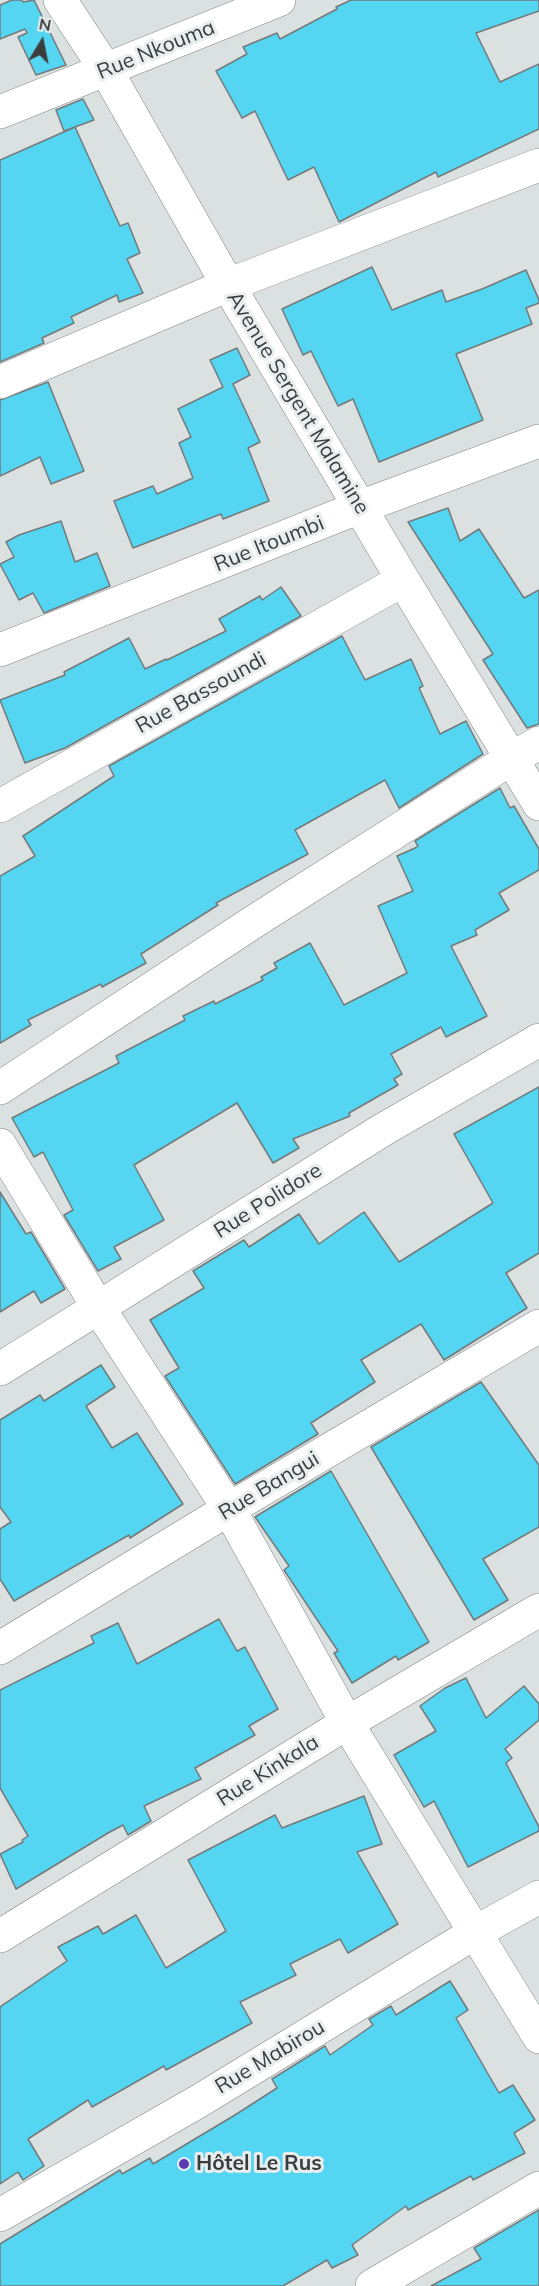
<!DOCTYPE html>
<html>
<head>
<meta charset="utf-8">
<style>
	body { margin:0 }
	#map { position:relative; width:539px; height:2286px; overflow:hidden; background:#dbe0e0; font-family:Mulish,sans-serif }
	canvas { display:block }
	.north { position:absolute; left:12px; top:12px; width:60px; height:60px; -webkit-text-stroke:4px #e8eeed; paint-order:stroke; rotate:10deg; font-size:16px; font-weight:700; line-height:24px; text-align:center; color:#3b3d3d }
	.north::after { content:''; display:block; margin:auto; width:21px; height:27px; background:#3b3d3d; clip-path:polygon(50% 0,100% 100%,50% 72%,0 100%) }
</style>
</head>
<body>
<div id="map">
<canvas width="539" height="2286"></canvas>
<div class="north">N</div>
</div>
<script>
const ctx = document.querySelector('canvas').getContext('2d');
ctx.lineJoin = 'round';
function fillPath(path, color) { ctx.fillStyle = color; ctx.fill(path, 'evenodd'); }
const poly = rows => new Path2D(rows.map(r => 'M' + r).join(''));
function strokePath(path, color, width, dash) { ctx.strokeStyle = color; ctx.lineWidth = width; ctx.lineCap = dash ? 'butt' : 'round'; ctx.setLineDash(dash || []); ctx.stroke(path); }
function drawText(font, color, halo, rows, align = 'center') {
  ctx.font = font + ' Mulish,sans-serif'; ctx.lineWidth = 6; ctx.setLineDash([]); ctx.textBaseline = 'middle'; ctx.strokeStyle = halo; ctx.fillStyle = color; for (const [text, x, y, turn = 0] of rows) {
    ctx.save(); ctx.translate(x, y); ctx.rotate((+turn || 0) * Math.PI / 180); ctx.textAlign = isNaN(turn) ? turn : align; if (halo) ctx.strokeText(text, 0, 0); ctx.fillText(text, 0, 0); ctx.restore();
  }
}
const building = poly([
	[12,0,22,0,23,2,34,0,66,65,36,75,18,37,27,33,25,29,0,39,0,5,12,0],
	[351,0,539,0,539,11,476,33,500,82,539,64,539,129,438,177,436,172,339,222,314,167,288,180,255,111,242,118,216,71,247,54,243,47,277,33,280,39,337,9,336,7,351,0],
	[83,99,94,120,64,131,56,110,83,99],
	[75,127,120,226,128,223,140,253,127,259,143,293,119,302,117,295,71,317,74,323,42,338,44,343,0,362,0,160,75,127],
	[372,267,392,310,442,290,446,302,482,289,526,270,539,300,539,303,526,308,532,324,456,354,483,420,379,462,353,399,338,406,311,351,303,355,282,309,372,267],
	[237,348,250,375,233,384,260,442,248,448,269,501,223,519,221,514,133,548,114,501,153,486,157,494,193,478,179,443,191,437,178,409,223,387,210,360,237,348],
	[48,382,84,471,51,484,40,457,0,476,0,400,48,382],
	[448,508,460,541,479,529,524,598,539,590,539,724,527,728,483,660,493,654,408,522,448,508],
	[61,521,75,562,97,553,110,586,44,613,33,593,19,600,0,564,14,557,6,542,19,535,61,521],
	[281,587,301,616,65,748,25,763,0,700,65,675,64,672,129,638,145,669,166,659,167,660,226,631,219,619,260,596,262,600,281,587],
	[342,636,365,680,411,659,423,686,419,688,440,734,466,721,483,754,399,808,385,780,295,830,308,854,216,903,218,905,141,954,146,963,102,987,101,984,28,1020,31,1025,0,1043,0,876,35,856,23,836,114,776,109,766,342,636],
	[500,788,510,808,514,806,539,849,539,870,499,893,509,910,475,930,477,935,451,946,487,1016,446,1037,441,1027,391,1054,402,1074,394,1079,398,1085,349,1113,350,1116,293,1139,299,1148,273,1163,237,1103,134,1165,164,1220,114,1247,121,1259,98,1271,64,1215,73,1210,43,1152,34,1157,12,1118,119,1063,116,1056,185,1020,183,1016,214,1001,215,1004,263,980,261,977,277,968,274,963,310,943,344,1005,407,973,378,906,413,891,397,856,415,848,418,846,415,841,500,788],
	[539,1087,539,1253,506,1273,527,1308,444,1360,421,1324,361,1360,375,1382,311,1423,318,1434,235,1484,165,1376,179,1368,150,1320,204,1288,193,1271,244,1240,249,1247,299,1214,319,1244,364,1212,399,1262,493,1203,454,1134,539,1087],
	[0,1192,26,1234,31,1232,65,1289,41,1303,34,1291,0,1312,0,1192],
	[101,1365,115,1387,86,1406,112,1448,137,1433,183,1504,130,1538,129,1535,14,1601,0,1579,0,1529,11,1522,0,1507,0,1420,40,1395,44,1401,101,1365],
	[481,1382,539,1465,539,1527,483,1559,508,1600,474,1620,371,1447,481,1382],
	[331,1471,429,1642,398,1660,396,1656,352,1683,334,1653,338,1651,284,1570,289,1566,255,1517,331,1471],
	[219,1619,237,1651,245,1647,278,1709,249,1726,255,1735,195,1768,201,1779,144,1806,151,1821,128,1835,123,1825,108,1833,16,1889,0,1854,23,1842,22,1840,28,1836,0,1788,0,1690,94,1643,91,1636,118,1623,137,1664,219,1619],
	[466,1678,486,1718,524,1686,539,1704,539,1720,505,1749,512,1758,506,1763,539,1827,539,1831,468,1867,434,1801,424,1807,394,1755,436,1731,420,1706,445,1688,466,1678],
	[364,1796,382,1844,357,1852,398,1924,348,1953,340,1939,290,1964,296,1975,240,2002,252,2023,166,2070,164,2066,92,2107,88,2100,28,2139,44,2166,23,2180,18,2172,0,2184,0,2007,67,1961,58,1947,98,1926,103,1934,136,1915,166,1968,226,1931,188,1860,275,1815,282,1828,364,1796],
	[450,1981,468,2010,456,2018,499,2093,513,2085,535,2120,514,2133,525,2153,473,2180,471,2176,408,2210,406,2206,352,2245,358,2255,332,2268,327,2260,283,2286,0,2286,0,2244,120,2170,122,2174,150,2158,153,2164,235,2115,277,2088,272,2079,325,2046,330,2055,373,2025,369,2019,391,2006,396,2015,450,1981],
	[539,2210,539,2286,431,2286,481,2259,474,2248,539,2210]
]);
fillPath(building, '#54d5f1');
strokePath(building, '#74797a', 1.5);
const minor = poly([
	[60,0,106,70,228,285,403,580,539,804],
	[0,112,279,0],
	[0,382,228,285,539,165],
	[0,650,360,507,539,441],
	[0,806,403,580],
	[0,1088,258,919,512,758,539,743],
	[0,1145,98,1307,229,1509,347,1723,539,2037],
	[0,1369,384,1129,539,1040],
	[0,1648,229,1509,539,1326],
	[0,1936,347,1723,539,1610],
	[0,2215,199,2101,476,1932,539,1897],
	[372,2286,539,2188]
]);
strokePath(minor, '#828686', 34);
strokePath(minor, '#fff', 33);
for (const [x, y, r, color] of [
	[184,2164,6,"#5b3ab2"]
]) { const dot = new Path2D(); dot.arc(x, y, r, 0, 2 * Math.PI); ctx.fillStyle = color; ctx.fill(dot); strokePath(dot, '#e8eeed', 2); }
drawText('21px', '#3b3d3d', '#e8eeed', [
	["Rue Nkouma",156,50,-22],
	["Avenue Sergent Malamine",298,403,59],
	["Rue Itoumbi",269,544,-22],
	["Rue Bassoundi",201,693,-29],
	["Rue Polidore",268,1201,-32],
	["Rue Bangui",269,1486,-31],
	["Rue Kinkala",268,1771,-32],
	["Rue Mabirou",270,2057,-31]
]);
drawText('bold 21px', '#3b3d3d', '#e8eeed', [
	["Hôtel Le Rus",196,2164]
], 'left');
</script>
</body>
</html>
